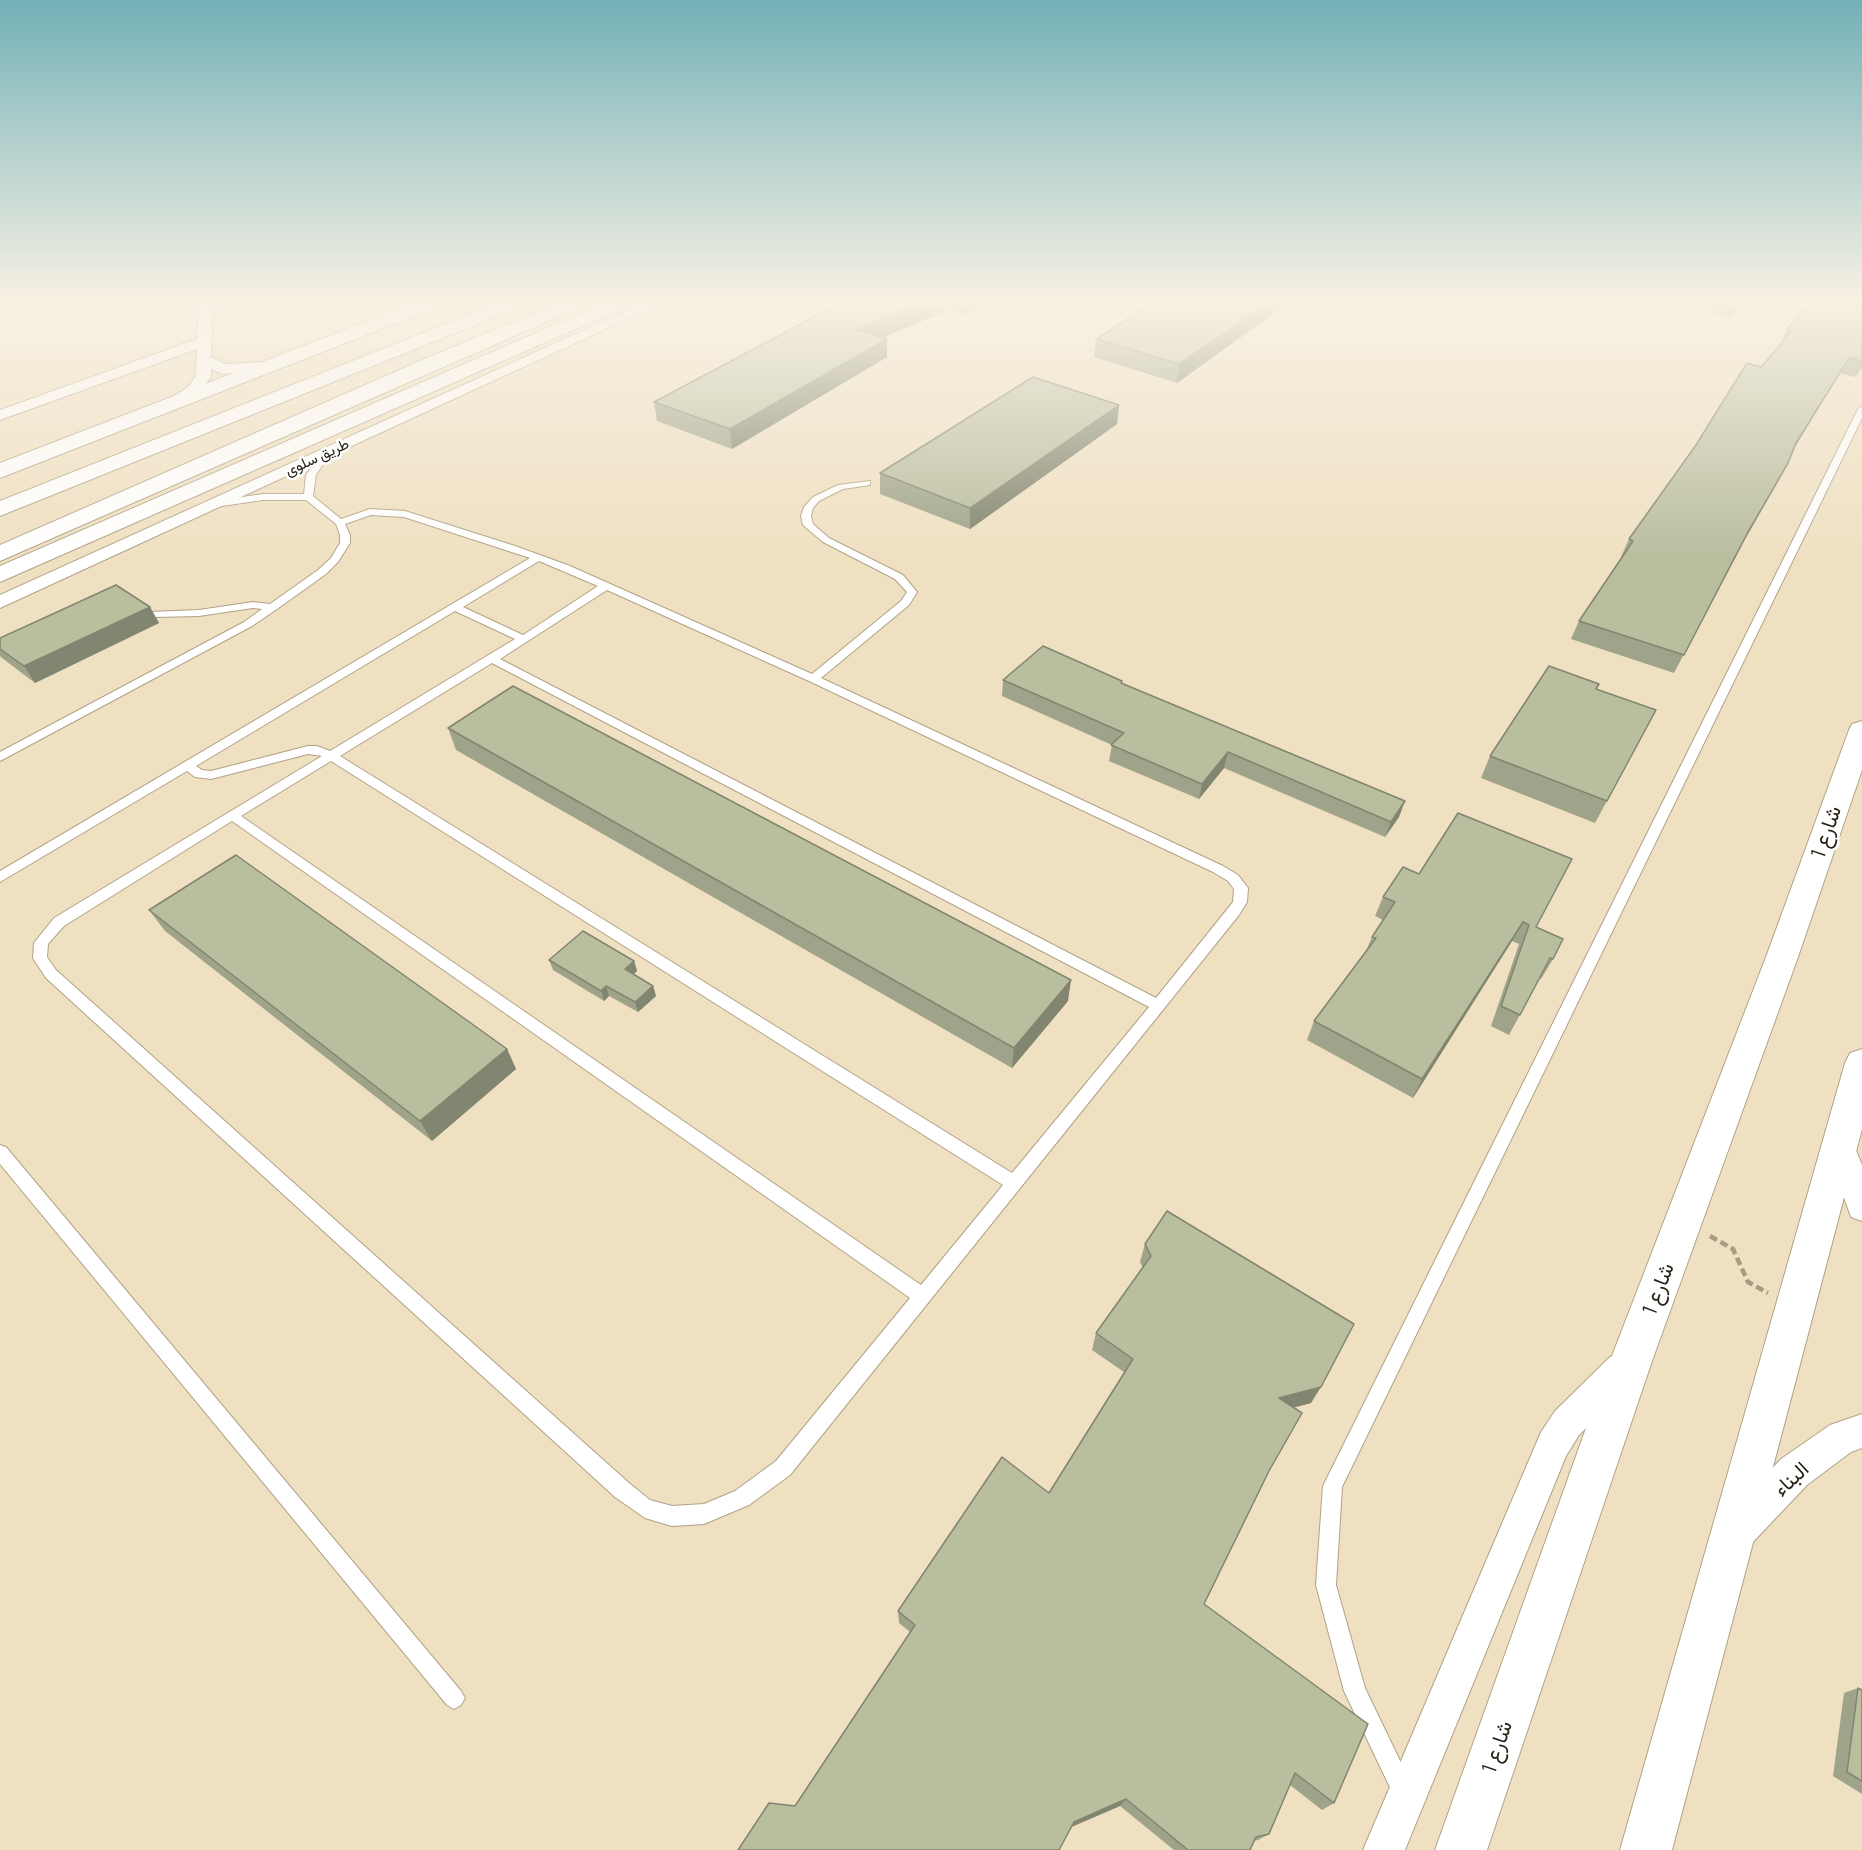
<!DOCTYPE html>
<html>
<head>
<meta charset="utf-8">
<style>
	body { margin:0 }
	canvas { display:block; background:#efe0c2 }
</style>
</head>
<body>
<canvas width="1862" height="1850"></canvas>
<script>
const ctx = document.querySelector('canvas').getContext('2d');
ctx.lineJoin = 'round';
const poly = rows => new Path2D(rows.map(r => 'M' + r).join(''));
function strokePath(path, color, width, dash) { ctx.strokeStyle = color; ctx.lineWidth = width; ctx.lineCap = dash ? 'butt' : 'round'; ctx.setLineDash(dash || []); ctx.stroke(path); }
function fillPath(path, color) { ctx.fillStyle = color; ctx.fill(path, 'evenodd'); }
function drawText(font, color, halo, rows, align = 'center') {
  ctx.font = font + ' Barlow,Vazirmatn,sans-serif'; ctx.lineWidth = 5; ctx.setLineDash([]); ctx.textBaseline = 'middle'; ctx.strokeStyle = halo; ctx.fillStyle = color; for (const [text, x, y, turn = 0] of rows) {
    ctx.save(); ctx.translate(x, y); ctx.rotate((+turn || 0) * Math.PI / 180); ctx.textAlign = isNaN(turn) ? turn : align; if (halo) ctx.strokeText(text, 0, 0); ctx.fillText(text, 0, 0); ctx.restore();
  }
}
const service = poly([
	[1862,406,1862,418,1342,1487,1336,1585,1365,1688,1414,1790,1411,1798,1403,1801,1395,1798,1344,1691,1316,1585,1323,1486,1858,409,1862,406],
	[323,451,330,453,316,475,313,496,341,519,370,509,405,511,515,546,570,566,812,674,901,601,907,592,895,579,823,542,803,525,801,516,804,507,813,497,838,485,870,481,870,485,843,489,819,501,813,508,811,516,813,524,829,538,903,575,917,592,909,605,821,678,1223,866,1238,875,1248,888,1247,902,1239,915,790,1475,749,1505,704,1524,672,1526,645,1518,615,1497,46,978,33,958,34,943,54,918,322,756,308,754,211,779,195,777,187,771,0,882,0,871,530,558,404,517,371,515,345,524,350,535,350,543,338,562,326,574,277,609,252,626,0,761,0,752,244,622,262,609,253,608,199,616,153,617,149,616,149,612,199,610,253,602,270,604,318,570,331,558,340,543,340,535,336,524,306,500,263,500,215,507,210,504,215,501,263,494,304,494,306,475,323,451],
	[539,561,598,586,523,635,463,607,539,561],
	[607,590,809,681,1213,872,1228,881,1234,889,1233,902,1156,998,500,659,607,590],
	[455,611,515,639,330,751,317,746,308,746,211,771,202,770,196,766,455,611],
	[492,663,1149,1007,1012,1173,340,756,492,663],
	[331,761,1003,1185,921,1285,241,816,331,761],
	[232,821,910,1298,776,1461,735,1491,704,1504,672,1506,650,1500,629,1483,56,970,47,957,48,944,64,926,232,821],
	[0,1145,6,1147,461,1691,465,1698,461,1705,454,1709,447,1705,0,1164,0,1145]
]);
const minor = poly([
	[199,298,213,298,211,357,225,364,265,362,270,364,273,367,270,370,222,374,211,369,211,377,198,393,185,403,173,403,171,400,173,397,188,387,195,377,197,349,0,420,0,410,197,339,199,298],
	[655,298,673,298,0,608,0,595,655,298],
	[1840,1132,1850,1136,1862,1165,1862,1221,1851,1217,1825,1145,1830,1136,1840,1132],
	[1622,1352,1634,1357,1639,1369,1634,1381,1579,1435,1566,1456,1405,1850,1363,1850,1541,1432,1555,1411,1610,1357,1622,1352],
	[1862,1414,1862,1448,1851,1452,1807,1485,1753,1542,1740,1547,1727,1542,1722,1529,1727,1516,1781,1459,1830,1425,1862,1414]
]);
const tertiary = poly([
	[1862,721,1862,770,1798,957,1652,1361,1487,1850,1435,1850,1610,1361,1766,957,1849,730,1852,724,1862,721],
	[1862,1049,1862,1129,1672,1850,1620,1850,1845,1063,1850,1053,1862,1049]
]);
const secondary = poly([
	[428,298,453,298,450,302,0,478,0,463,428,298],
	[616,298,640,298,637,302,0,582,0,566,616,298]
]);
const motorway = poly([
	[511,298,535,298,532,302,0,516,0,501,511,298],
	[571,298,595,298,592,302,0,561,0,545,422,360,571,298]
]);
strokePath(service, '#b1a285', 2);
strokePath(minor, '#b1a285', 2);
strokePath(tertiary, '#b1a285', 2);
strokePath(secondary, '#b1a285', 2);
strokePath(motorway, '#b1a285', 2);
strokePath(poly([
	[1710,1236,1733,1249,1748,1282,1768,1293]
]), '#a79b84', 4.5, [8, 4]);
fillPath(service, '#fff');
fillPath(minor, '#fff');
fillPath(tertiary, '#fff');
fillPath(secondary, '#fff');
fillPath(motorway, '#fff');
fillPath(poly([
	[855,298,995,298,963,315,948,310,882,338,887,339,887,357,732,449,657,421,654,402],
	[1161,298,1286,298,1284,306,1177,383,1094,357,1096,339],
	[1675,298,1749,298,1730,317,1673,303],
	[1862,298,1862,368,1855,377,1840,373,1794,448,1779,480,1743,543,1674,673,1571,639,1579,621,1622,557,1621,557,1629,539,1761,367,1780,345,1787,329],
	[1119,405,1117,424,970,529,880,494,880,473],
	[150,607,159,623,35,683,2,658,0,656,0,638],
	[1003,680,1122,681,1122,683,1399,817,1385,837,1224,768,1199,799,1109,761,1112,745,1002,696],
	[1599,684,1596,689,1656,710,1595,823,1481,778,1490,756],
	[448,728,1068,1001,1012,1068,456,750],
	[1403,867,1536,927,1553,959,1541,979,1540,978,1509,1035,1491,1026,1519,944,1512,941,1413,1098,1307,1040,1314,1021,1366,951,1372,937,1383,920,1375,916,1383,897],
	[149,910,507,1049,516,1069,432,1141,165,931],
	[549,960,634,961,637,971,634,974,653,986,656,996,638,1012,609,996,604,1001,553,970],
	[1145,1244,1311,1403,1294,1407,1269,1471,1204,1604,1334,1803,1322,1810,1290,1785,1269,1834,1258,1840,1254,1841,1250,1850,1174,1850,1120,1806,1071,1827,795,1806,910,1632,899,1623,898,1611,1049,1493,1124,1372,1092,1350,1096,1333,1143,1268,1140,1262],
	[1858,1688,1862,1690,1862,1794,1833,1776,1844,1693]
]), '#9fa389');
fillPath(poly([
	[237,298,291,298,239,305],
	[934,298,948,298,948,310,857,348,856,330],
	[964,298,995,298,963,315],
	[1275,298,1286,298,1284,306,1177,383,1179,364],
	[1740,298,1749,298,1730,317,1739,300],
	[887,339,887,357,732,449,730,429],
	[1849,358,1840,373,1787,460,1796,443],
	[1119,405,1117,424,970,529,970,508],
	[150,607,159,623,35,683,24,666],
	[1228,752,1224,768,1199,799,1202,784],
	[1405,801,1399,817,1385,837,1391,822],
	[1523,922,1512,941,1413,1098,1422,1079],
	[634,961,637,971,628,979,625,969],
	[1071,980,1068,1001,1012,1068,1014,1048],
	[606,986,609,996,604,1001,601,991],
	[653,986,656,996,638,1012,635,1002],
	[507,1049,516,1069,432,1141,420,1121],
	[1321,1387,1311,1403,1270,1414,1279,1398],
	[1126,1799,1120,1806,1069,1828,1074,1822]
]), '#82856f');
const building = poly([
	[855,298,934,298,856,330,887,339,730,429,654,402,835,306,855,298],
	[1161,298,1275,298,1179,364,1096,339,1161,298],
	[1814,298,1862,298,1862,361,1849,358,1796,443,1788,463,1748,532,1684,655,1579,621,1633,541,1629,539,1696,445,1747,363,1761,367,1792,331,1787,329,1814,298],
	[1033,377,1119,405,970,508,880,473,1033,377],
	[116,585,150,607,24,666,0,649,0,638,116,585],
	[1043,646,1122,681,1121,683,1405,801,1391,822,1228,752,1202,784,1111,745,1124,733,1003,680,1043,646],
	[1549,666,1599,684,1596,689,1656,710,1607,801,1490,756,1549,666],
	[513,686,1071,980,1014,1048,448,728,513,686],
	[1458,813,1572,859,1536,927,1563,939,1553,959,1550,958,1520,1015,1501,1006,1529,925,1523,922,1422,1079,1314,1021,1376,938,1372,937,1395,902,1383,897,1403,867,1419,874,1458,813],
	[236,855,507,1049,420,1121,149,910,236,855],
	[583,931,634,961,625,969,653,986,635,1002,606,986,601,991,549,960,583,931],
	[1167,1211,1354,1324,1321,1387,1279,1398,1302,1413,1269,1471,1204,1604,1368,1724,1334,1803,1295,1773,1269,1834,1256,1837,1250,1850,1188,1850,1126,1799,1074,1822,1059,1850,738,1850,769,1803,795,1806,915,1625,898,1611,1002,1457,1049,1493,1133,1359,1096,1333,1151,1256,1145,1244,1167,1211],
	[1858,1688,1862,1690,1862,1781,1847,1772,1858,1688]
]);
fillPath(building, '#b9be9f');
strokePath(building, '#82856f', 1.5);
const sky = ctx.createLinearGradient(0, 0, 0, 557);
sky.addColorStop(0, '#73b1b7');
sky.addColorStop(0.54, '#f8f1e4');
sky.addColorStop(1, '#f8f1e400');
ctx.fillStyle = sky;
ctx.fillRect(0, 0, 1862, 557);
drawText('15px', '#282217', '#fff', [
	["طريق سلوى",317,457,-25]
]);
drawText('21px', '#282217', '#fff', [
	["شارع 1",1826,832,-71],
	["شارع 1",1658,1289,-69],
	["البناء",1791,1479,-43],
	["شارع 1",1497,1747,-71]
]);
</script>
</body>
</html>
